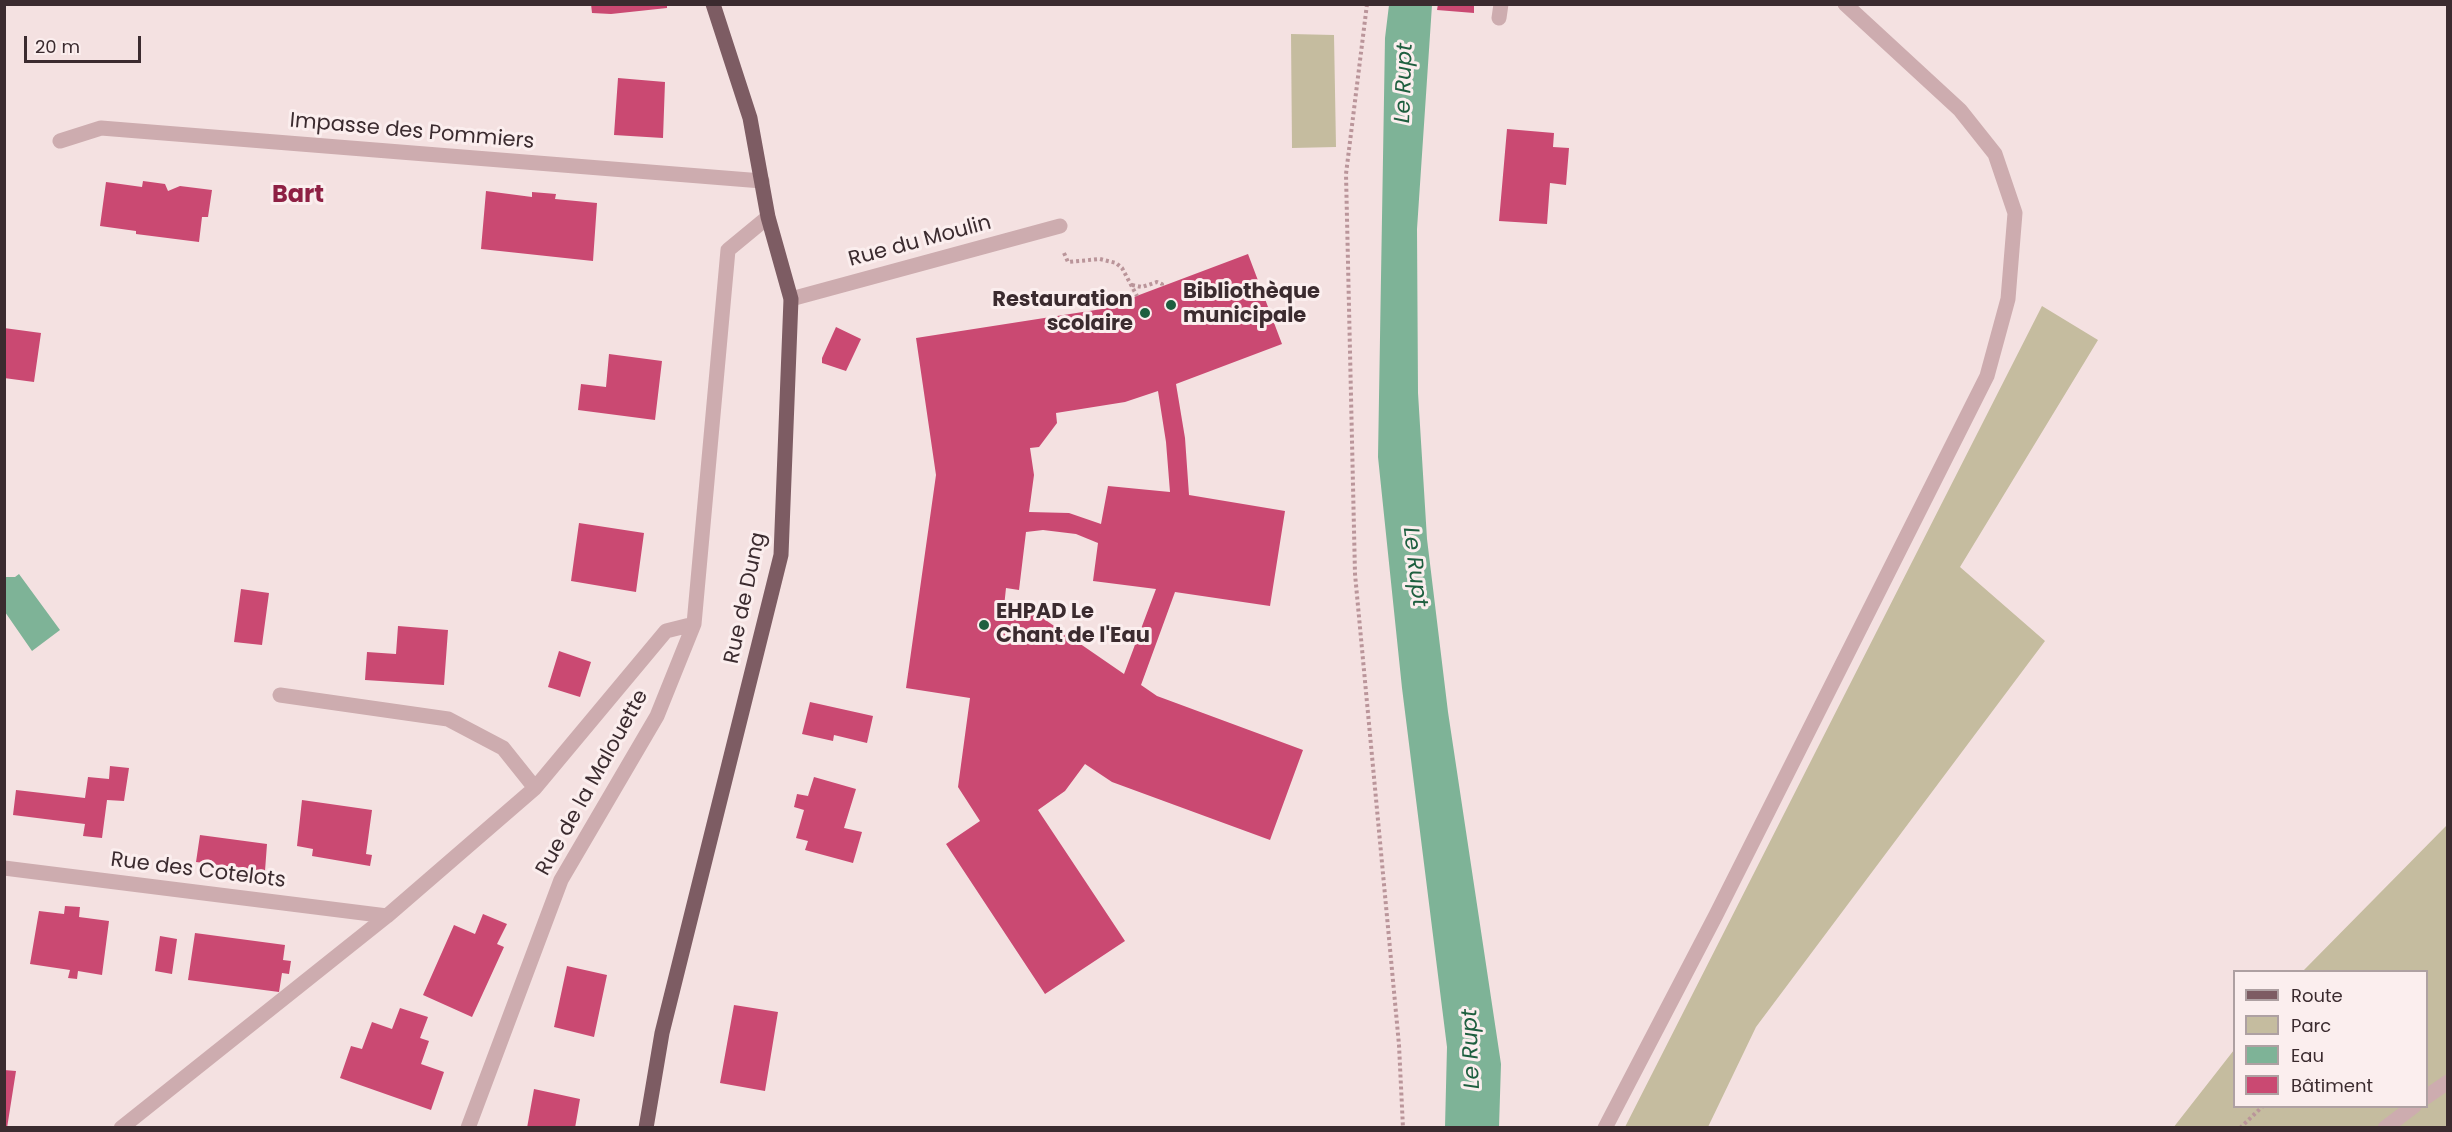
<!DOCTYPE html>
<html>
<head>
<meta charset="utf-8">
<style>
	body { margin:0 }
	#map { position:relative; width:2452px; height:1132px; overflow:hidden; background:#f4e1e1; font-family:Poppins,sans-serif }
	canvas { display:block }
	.frame { position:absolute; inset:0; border:6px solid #3b2b2f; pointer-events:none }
	.legend { position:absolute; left:2233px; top:970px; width:195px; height:138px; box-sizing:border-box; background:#fbeeee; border:2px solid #aea0a2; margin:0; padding:8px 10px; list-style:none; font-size:18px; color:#3b2b2f }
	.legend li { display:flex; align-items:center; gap:12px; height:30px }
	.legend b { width:30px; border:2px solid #aea0a2 }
	.scale { position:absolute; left:24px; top:36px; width:117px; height:27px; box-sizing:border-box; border:3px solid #3b2b2f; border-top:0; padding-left:8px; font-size:18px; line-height:21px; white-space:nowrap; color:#3b2b2f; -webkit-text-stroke:4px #fbeeee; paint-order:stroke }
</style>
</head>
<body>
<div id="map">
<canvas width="2452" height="1132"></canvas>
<div class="frame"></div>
<ul class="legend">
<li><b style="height:8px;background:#7d5c63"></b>Route</li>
<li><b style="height:16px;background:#c5bc9f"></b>Parc</li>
<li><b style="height:16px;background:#7eb397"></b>Eau</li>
<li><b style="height:16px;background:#ca4972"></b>Bâtiment</li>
</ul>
<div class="scale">20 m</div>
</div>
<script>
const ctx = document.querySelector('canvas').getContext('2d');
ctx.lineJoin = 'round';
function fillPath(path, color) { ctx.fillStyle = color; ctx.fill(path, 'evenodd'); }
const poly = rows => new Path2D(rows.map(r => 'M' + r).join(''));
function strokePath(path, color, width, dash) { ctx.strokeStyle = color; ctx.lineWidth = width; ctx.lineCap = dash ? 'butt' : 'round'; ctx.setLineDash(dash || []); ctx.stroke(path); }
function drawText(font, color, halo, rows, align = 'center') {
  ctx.font = font + ' Poppins,sans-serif'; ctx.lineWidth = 6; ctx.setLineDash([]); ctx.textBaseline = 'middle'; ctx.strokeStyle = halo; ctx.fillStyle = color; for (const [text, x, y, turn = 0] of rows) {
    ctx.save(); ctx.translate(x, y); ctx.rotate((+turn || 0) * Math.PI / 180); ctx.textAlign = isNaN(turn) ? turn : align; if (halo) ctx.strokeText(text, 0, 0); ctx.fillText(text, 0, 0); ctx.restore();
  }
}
fillPath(poly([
	[1291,34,1334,35,1336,147,1292,148],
	[2042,306,2098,340,1960,567,2045,641,1756,1027,1708,1127,1625,1127],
	[2447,825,2447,1127,2173,1128,2234,1050,2234,1106,2426,1106,2426,972,2303,971]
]), '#c5bc9f');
fillPath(poly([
	[1389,5,1432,5,1417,229,1418,393,1427,539,1448,712,1501,1064,1499,1127,1445,1127,1447,1047,1402,688,1378,457,1385,38],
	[19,574,60,630,32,651,5,612,5,577,15,577]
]), '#7eb397');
fillPath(poly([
	[591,4,667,4,667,8,611,14,592,13],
	[1438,4,1474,4,1474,13,1437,10],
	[618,78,665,82,663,138,614,135],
	[1507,129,1554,133,1553,147,1569,148,1566,185,1550,183,1547,224,1499,221],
	[143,181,165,184,168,191,180,186,212,190,208,217,202,217,199,242,136,234,136,231,100,226,106,182,142,187],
	[486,191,532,197,532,192,556,194,555,199,597,203,593,261,481,249],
	[1248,254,1282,344,1176,384,1185,438,1189,495,1285,511,1270,606,1175,592,1141,685,1157,696,1303,750,1270,840,1112,782,1085,764,1065,791,1038,810,1125,941,1045,994,946,844,980,821,958,787,970,698,906,688,936,475,916,338,1102,309],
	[1158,391,1166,442,1170,492,1108,486,1101,524,1069,513,1029,512,1034,475,1030,448,1039,447,1057,423,1056,413,1125,402],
	[1043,530,1076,534,1098,543,1093,581,1156,589,1124,674,1031,610,1004,607,1006,588,1019,590,1026,532],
	[836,327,861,339,846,371,822,363,822,358],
	[4,328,41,333,34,382,4,378],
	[609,354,662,361,655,420,578,410,581,384,606,387],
	[579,523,644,533,636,592,571,581],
	[241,589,269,593,262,645,234,642],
	[398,626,448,630,444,685,365,680,367,652,396,654],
	[559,651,591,662,580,697,548,687],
	[810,702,873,716,867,743,834,735,833,741,802,734],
	[110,766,129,768,124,801,107,800,102,838,83,836,85,824,13,815,16,790,85,798,88,777,109,779],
	[814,777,856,789,844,828,862,832,853,863,805,850,808,841,796,838,804,810,794,807,797,794,808,796],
	[302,800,372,810,366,854,372,855,370,866,312,856,313,849,297,846],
	[200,835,267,844,265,871,196,862],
	[65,906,80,907,79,917,109,921,102,975,78,971,77,979,68,978,70,970,30,964,39,911,64,914],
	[483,914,507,924,497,944,504,947,472,1017,423,995,454,925,475,934],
	[195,933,285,945,283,960,291,961,289,974,282,973,279,992,188,980],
	[160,936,177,939,172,974,155,971],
	[567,966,607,975,594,1037,554,1027],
	[734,1005,778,1012,765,1091,720,1083],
	[400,1008,428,1017,420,1038,429,1041,421,1064,444,1072,431,1110,340,1078,351,1046,362,1049,372,1022,392,1029],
	[4,1070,16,1071,7,1128,4,1128],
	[534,1089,580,1099,575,1128,527,1128]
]), '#ca4972');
strokePath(poly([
	[1367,4,1346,174,1355,574,1399,1045,1403,1128],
	[1064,253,1068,262,1100,259,1116,263,1122,268,1137,296],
	[1132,285,1142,287,1157,282,1162,284,1162,287],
	[2240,1128,2263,1106]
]), '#ba959a', 4, [3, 3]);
strokePath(poly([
	[1499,18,1501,4],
	[60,141,101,128,762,181],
	[791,299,1060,226],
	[280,695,448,719,503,748,535,788],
	[4,868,387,916],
	[2426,1097,2448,1082],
	[121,1128,387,916,535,788,666,631,694,624],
	[468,1128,561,880,657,716,694,624,728,250,768,217],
	[1605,1128,1716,915,1987,376,2008,299,2015,213,1995,154,1960,110,1845,4],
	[2385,1128,2414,1106]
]), '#cdacaf', 15);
strokePath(poly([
	[646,1128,662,1033,781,555,791,299,768,217,750,118,713,4]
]), '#7d5c63', 15);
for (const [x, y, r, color] of [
	[1171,305,6,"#1e5f3f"],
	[1145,313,6,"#1e5f3f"],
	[984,625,6,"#1e5f3f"]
]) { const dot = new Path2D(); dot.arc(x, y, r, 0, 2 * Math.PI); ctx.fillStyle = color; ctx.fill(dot); strokePath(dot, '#fbeeee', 2); }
drawText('21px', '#3b2b2f', '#fbeeee', [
	["Impasse des Pommiers",412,132,5],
	["Rue du Moulin",920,242,-15],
	["Rue de Dung",746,598,-78],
	["Rue de la Malouette",593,783,-61],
	["Rue des Cotelots",198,871,7]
]);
drawText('bold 21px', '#3b2b2f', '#fbeeee', [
	["Bibliothèque",1183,293],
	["municipale",1183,317],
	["Restauration",1133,301,"right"],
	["scolaire",1133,325,"right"],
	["EHPAD Le",996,613],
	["Chant de l'Eau",996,637]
], 'left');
drawText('italic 22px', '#1e5f3f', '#fbeeee', [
	["Le Rupt",1405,83,-88],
	["Le Rupt",1414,567,83],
	["Le Rupt",1472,1049,-92]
]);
drawText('bold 24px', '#8e2044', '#fbeeee', [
	["Bart",298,196]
]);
</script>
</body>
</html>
